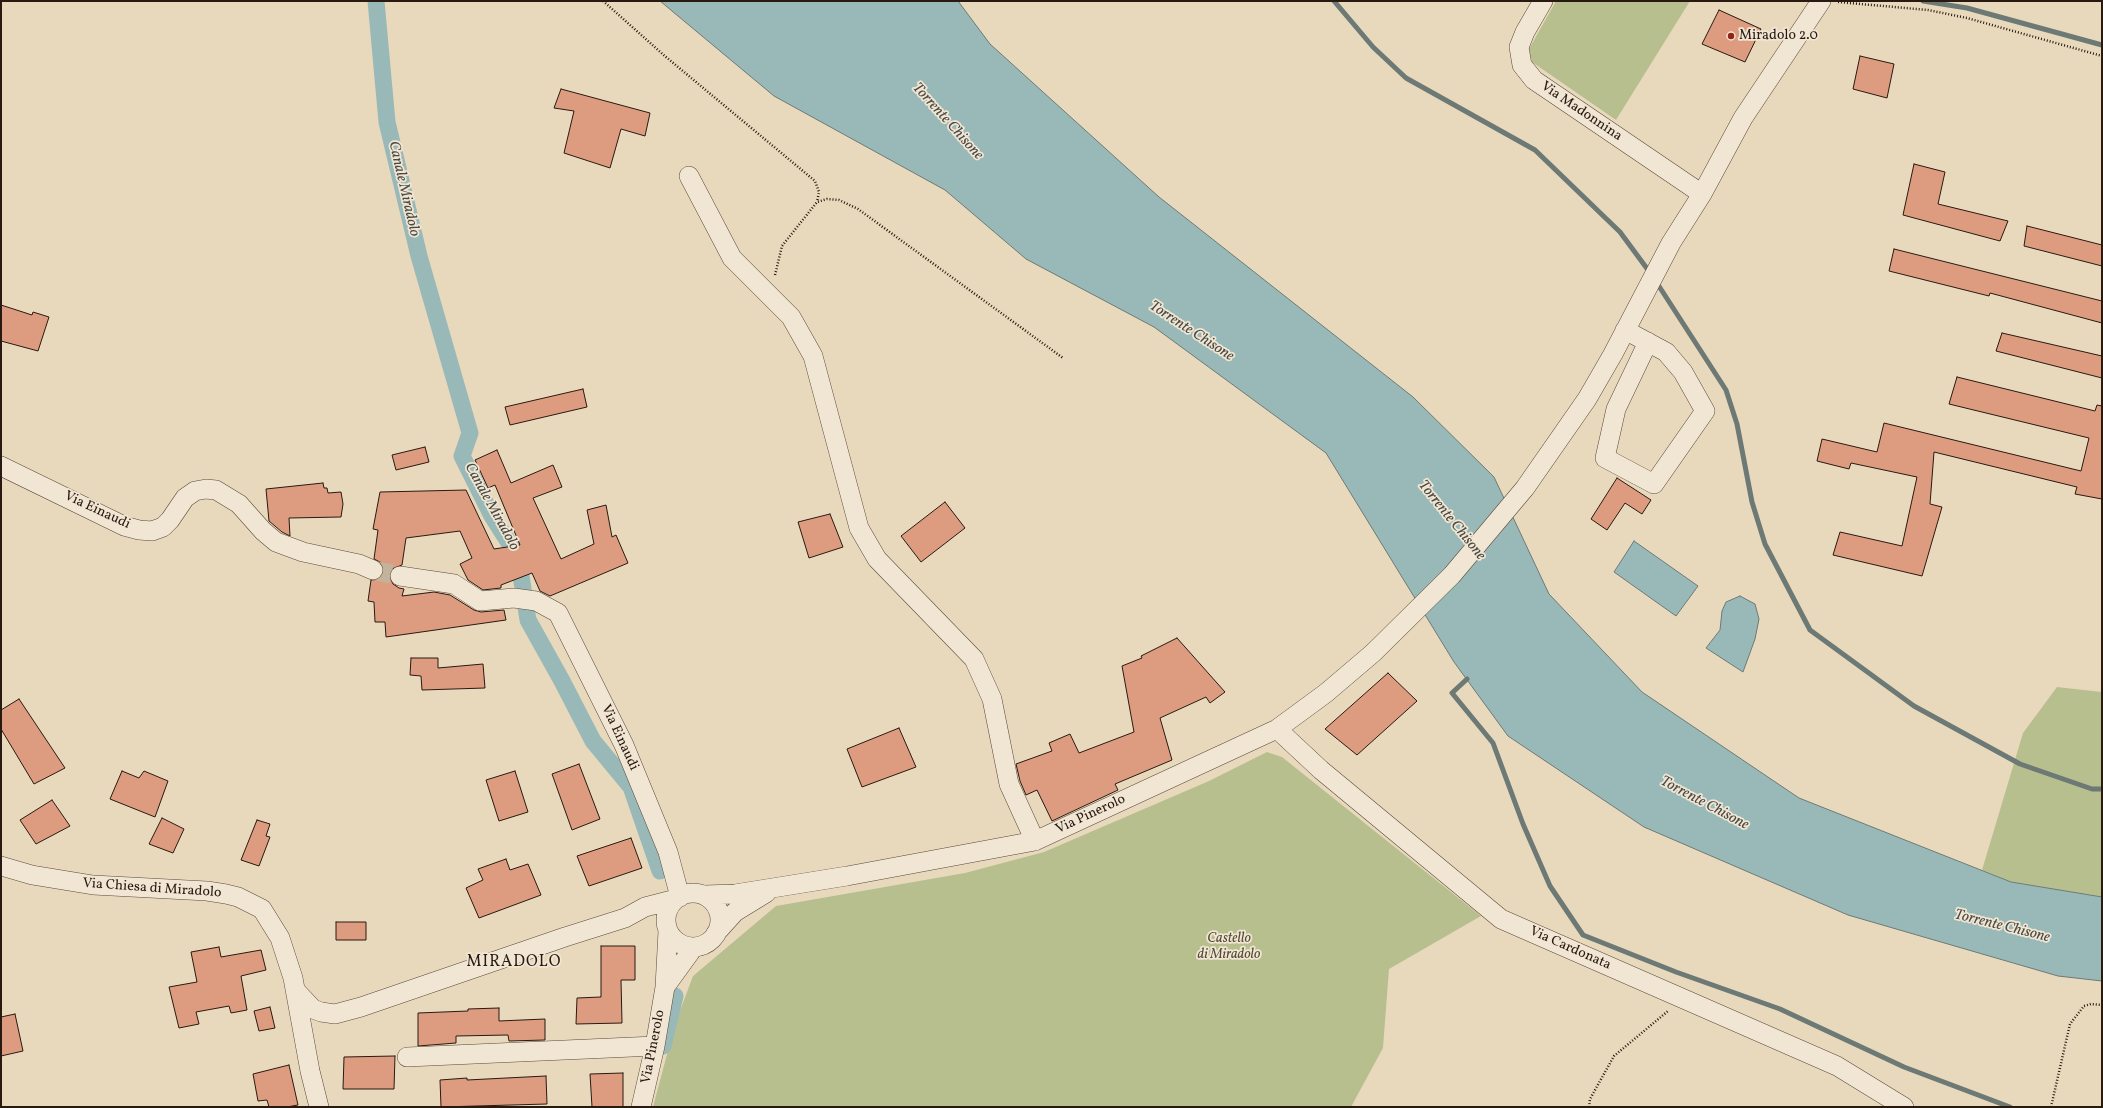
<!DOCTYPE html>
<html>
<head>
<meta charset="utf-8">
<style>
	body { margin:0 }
	#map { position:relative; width:2103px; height:1108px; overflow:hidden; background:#e9d9bc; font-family:Vollkorn,serif }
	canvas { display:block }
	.frame { position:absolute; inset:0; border:2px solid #281911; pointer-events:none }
</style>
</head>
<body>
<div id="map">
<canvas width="2103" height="1108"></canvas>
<div class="frame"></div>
</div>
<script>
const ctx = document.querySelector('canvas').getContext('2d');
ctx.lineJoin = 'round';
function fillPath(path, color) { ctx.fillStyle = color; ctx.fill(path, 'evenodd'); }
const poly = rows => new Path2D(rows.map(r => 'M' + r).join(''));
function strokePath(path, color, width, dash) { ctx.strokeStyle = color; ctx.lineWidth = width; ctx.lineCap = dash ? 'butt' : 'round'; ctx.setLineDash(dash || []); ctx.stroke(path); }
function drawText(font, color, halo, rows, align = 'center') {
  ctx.font = font + ' Vollkorn,serif'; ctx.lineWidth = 3.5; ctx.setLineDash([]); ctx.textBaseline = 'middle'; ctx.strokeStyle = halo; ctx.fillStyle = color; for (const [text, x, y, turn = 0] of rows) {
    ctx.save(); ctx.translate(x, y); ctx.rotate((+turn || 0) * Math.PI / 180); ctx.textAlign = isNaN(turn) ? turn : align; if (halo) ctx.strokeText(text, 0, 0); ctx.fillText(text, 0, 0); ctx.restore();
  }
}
fillPath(poly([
	[1556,1,1690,1,1616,120,1532,62,1529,49],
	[2057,687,2102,692,2102,897,2011,882,1982,870,2023,733],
	[1267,752,1282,757,1481,916,1389,969,1383,1048,1351,1107,653,1107,675,1024,693,976,776,906,965,873,1044,852,1209,781]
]), '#b8bf8f');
const water = poly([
	[660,1,958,1,990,44,1159,197,1413,397,1494,477,1549,594,1642,692,1799,798,2011,882,2102,897,2102,981,2058,976,1848,915,1644,827,1508,736,1454,662,1326,453,1154,327,1026,259,945,190,774,96,660,1],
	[1634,541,1698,586,1676,616,1614,572,1634,541],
	[1740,596,1755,604,1759,619,1755,639,1743,672,1706,648,1720,630,1722,611,1726,602,1740,596]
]);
fillPath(water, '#99b9b8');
strokePath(water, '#6c7975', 1);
strokePath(poly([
	[1334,1,1373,47,1406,78,1535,150,1620,232,1651,274],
	[1923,1,1967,8,2102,45],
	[1655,280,1726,390,1737,424,1752,502,1765,544,1810,630,1914,706,2020,764,2092,789,2102,789],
	[1467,679,1452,693,1493,743,1523,824,1550,886,1583,935,1676,972,1780,1009,1904,1067,2010,1107]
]), '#6c7975', 5);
strokePath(poly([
	[376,1,387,122,419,256,470,433,462,456,492,516,518,557,528,620,562,681,593,741,631,787,660,871],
	[663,1046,675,996]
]), '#99b9b8', 17);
const building = poly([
	[1719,10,1761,29,1745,62,1702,44,1719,10],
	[1860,56,1894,64,1887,98,1853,89,1860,56],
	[561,89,650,113,645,136,621,129,610,168,564,153,574,111,554,108,561,89],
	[1914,164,1945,172,1938,204,2008,221,2000,241,1903,215,1914,164],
	[2027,226,2102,245,2102,266,2024,246,2027,226],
	[1894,249,2102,301,2102,323,1990,293,1989,296,1889,271,1894,249],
	[1,305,32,315,33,312,49,317,38,351,1,341,1,305],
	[2002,333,2102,356,2102,378,1996,351,2002,333],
	[1957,377,2095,411,2097,405,2102,406,2102,499,2075,494,2077,487,1934,452,1930,504,1942,507,1922,576,1833,555,1840,532,1902,546,1917,477,1851,463,1849,469,1817,461,1822,439,1877,452,1884,423,2081,471,2089,438,1949,404,1957,377],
	[583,389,587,407,510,425,505,407,583,389],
	[425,447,429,462,396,470,392,455,425,447],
	[497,450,511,483,553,465,562,487,533,498,561,559,594,544,587,510,606,505,612,537,616,535,628,563,550,596,540,591,532,573,501,585,501,588,483,590,468,580,460,564,472,558,460,531,406,538,402,565,392,569,389,575,393,584,399,588,404,589,402,596,434,592,450,595,474,610,481,612,504,610,506,620,386,637,385,622,375,622,374,602,368,601,371,580,380,579,384,569,382,563,374,559,378,530,373,529,380,492,466,490,494,549,520,545,495,485,488,488,475,460,497,450],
	[1617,478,1651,500,1642,514,1625,503,1607,530,1591,519,1617,478],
	[323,483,324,488,327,488,328,493,341,492,343,504,341,517,289,518,290,536,282,532,269,521,266,489,323,483],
	[945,502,965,528,921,562,901,536,945,502],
	[830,514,843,547,809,558,798,522,830,514],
	[1177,638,1225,692,1210,703,1206,697,1160,718,1172,760,1115,784,1118,790,1052,821,1037,790,1026,795,1020,781,1016,764,1052,751,1049,743,1070,734,1079,753,1134,732,1122,666,1142,658,1141,656,1177,638],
	[411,658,438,658,438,668,483,664,485,688,422,690,421,676,410,675,411,658],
	[1388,673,1417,701,1357,755,1325,729,1388,673],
	[19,699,65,768,34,784,1,729,1,710,19,699],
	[899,728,916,767,862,787,847,749,899,728],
	[579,764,600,819,572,830,552,774,579,764],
	[122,771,139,778,144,771,168,781,155,817,110,799,122,771],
	[515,771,528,812,499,821,486,780,515,771],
	[52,800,70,826,36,844,20,820,52,800],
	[162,818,184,829,173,853,149,844,162,818],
	[257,820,270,824,266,836,270,837,259,866,241,860,257,820],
	[631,838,642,868,589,886,577,856,631,838],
	[506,859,510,870,528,864,541,895,479,918,466,888,483,880,478,869,506,859],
	[336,922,366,922,366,940,336,940,336,922],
	[601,946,635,946,635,980,621,980,622,1023,576,1024,577,998,601,997,601,946],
	[219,947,221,957,261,950,266,970,241,976,247,1010,231,1013,229,1006,196,1012,199,1024,179,1028,169,987,197,982,191,952,219,947],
	[270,1007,275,1028,259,1031,254,1011,270,1007],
	[499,1008,499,1021,545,1019,545,1040,509,1041,508,1035,456,1036,456,1043,418,1046,418,1013,468,1011,468,1009,499,1008],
	[15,1014,23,1051,1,1056,1,1017,15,1014],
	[395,1056,394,1089,343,1089,344,1057,395,1056],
	[289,1065,298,1105,287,1107,269,1107,267,1100,258,1101,253,1074,289,1065],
	[623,1073,623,1107,592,1107,590,1074,623,1073],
	[546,1076,547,1104,441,1107,440,1080,467,1078,467,1080,546,1076]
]);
fillPath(building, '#dd9c7f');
strokePath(building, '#281911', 1);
strokePath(poly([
	[373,570,400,576]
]), '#c2b39a', 19, [19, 10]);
const minor = poly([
	[1543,1,1525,32,1519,47,1522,65,1534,80,1702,194],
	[689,176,732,258,791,317,813,356,859,528,877,559,974,659,992,699,1009,784,1035,841],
	[1625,330,1666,352,1683,372,1705,411,1654,484,1605,458,1616,409,1648,342],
	[1,466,124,526,139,530,152,531,163,527,170,520,185,498,195,491,206,489,216,490,239,504,263,531,276,542,303,552,359,564,373,570],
	[400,576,454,584,480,601,514,598,536,601,558,613,624,745,668,852,680,897],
	[1277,729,1321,770,1501,919,1837,1066,1904,1107],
	[1,866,32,875,93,885,207,891,226,894,238,897,262,909,280,938,293,978,310,1071,319,1107],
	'666 920a27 27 0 1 1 54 0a27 27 0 1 1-54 0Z',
	[705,895,735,894,847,876,1035,841,1277,729,1326,693,1373,653,1452,575,1525,488,1587,399,1613,354,1671,243,1702,194,1743,118,1821,1],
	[716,933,735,912,766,893],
	[665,987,694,947],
	[297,992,313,1009,321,1012,335,1014,361,1007,565,937,625,918,645,907,676,899],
	[407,1057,655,1046],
	[641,1107,655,1046,665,987,668,931]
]);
strokePath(minor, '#58493c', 20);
strokePath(poly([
	[603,1,666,57,815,181,819,192,817,202],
	[1838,2,1928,10,1967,18,2102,56],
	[775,275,782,246,817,202,827,199,839,200,858,209,1063,358],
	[1589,1107,1590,1099,1614,1056,1668,1011],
	[2051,1107,2070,1024,2084,1006,2091,1004,2102,1005]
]), '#281911', 2.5, [1, 2]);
strokePath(minor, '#f1e6d3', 19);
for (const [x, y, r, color] of [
	[1731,36,4,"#8f2418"]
]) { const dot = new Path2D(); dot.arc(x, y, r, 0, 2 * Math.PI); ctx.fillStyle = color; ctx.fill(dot); strokePath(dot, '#f1e6d3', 1.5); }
drawText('14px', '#281911', '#f1e6d3', [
	["Miradolo 2.0",1739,36]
], 'left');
drawText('14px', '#281911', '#f1e6d3', [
	["Via Madonnina",1581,112,34],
	["Via Einaudi",97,511,25],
	["Via Einaudi",619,738,65],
	["Via Pinerolo",1091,815,-25],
	["Via Chiesa di Miradolo",152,889,4],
	["Via Cardonata",1570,949,24],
	["Via Pinerolo",654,1047,-79]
]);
drawText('italic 14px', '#534b37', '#f1e6d3', [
	["Castello",1229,939],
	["di Miradolo",1229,955]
]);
drawText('italic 15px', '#4a4943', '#f1e6d3', [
	["Torrente Chisone",947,122,48],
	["Canale Miradolo",403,189,77],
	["Torrente Chisone",1191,332,33],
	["Canale Miradolo",491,507,61],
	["Torrente Chisone",1451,521,51],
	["Torrente Chisone",1704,804,28],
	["Torrente Chisone",2002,927,14]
]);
ctx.letterSpacing = '1px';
drawText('16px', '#281911', '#f1e6d3', [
	["MIRADOLO",514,963]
]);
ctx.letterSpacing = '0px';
</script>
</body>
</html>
